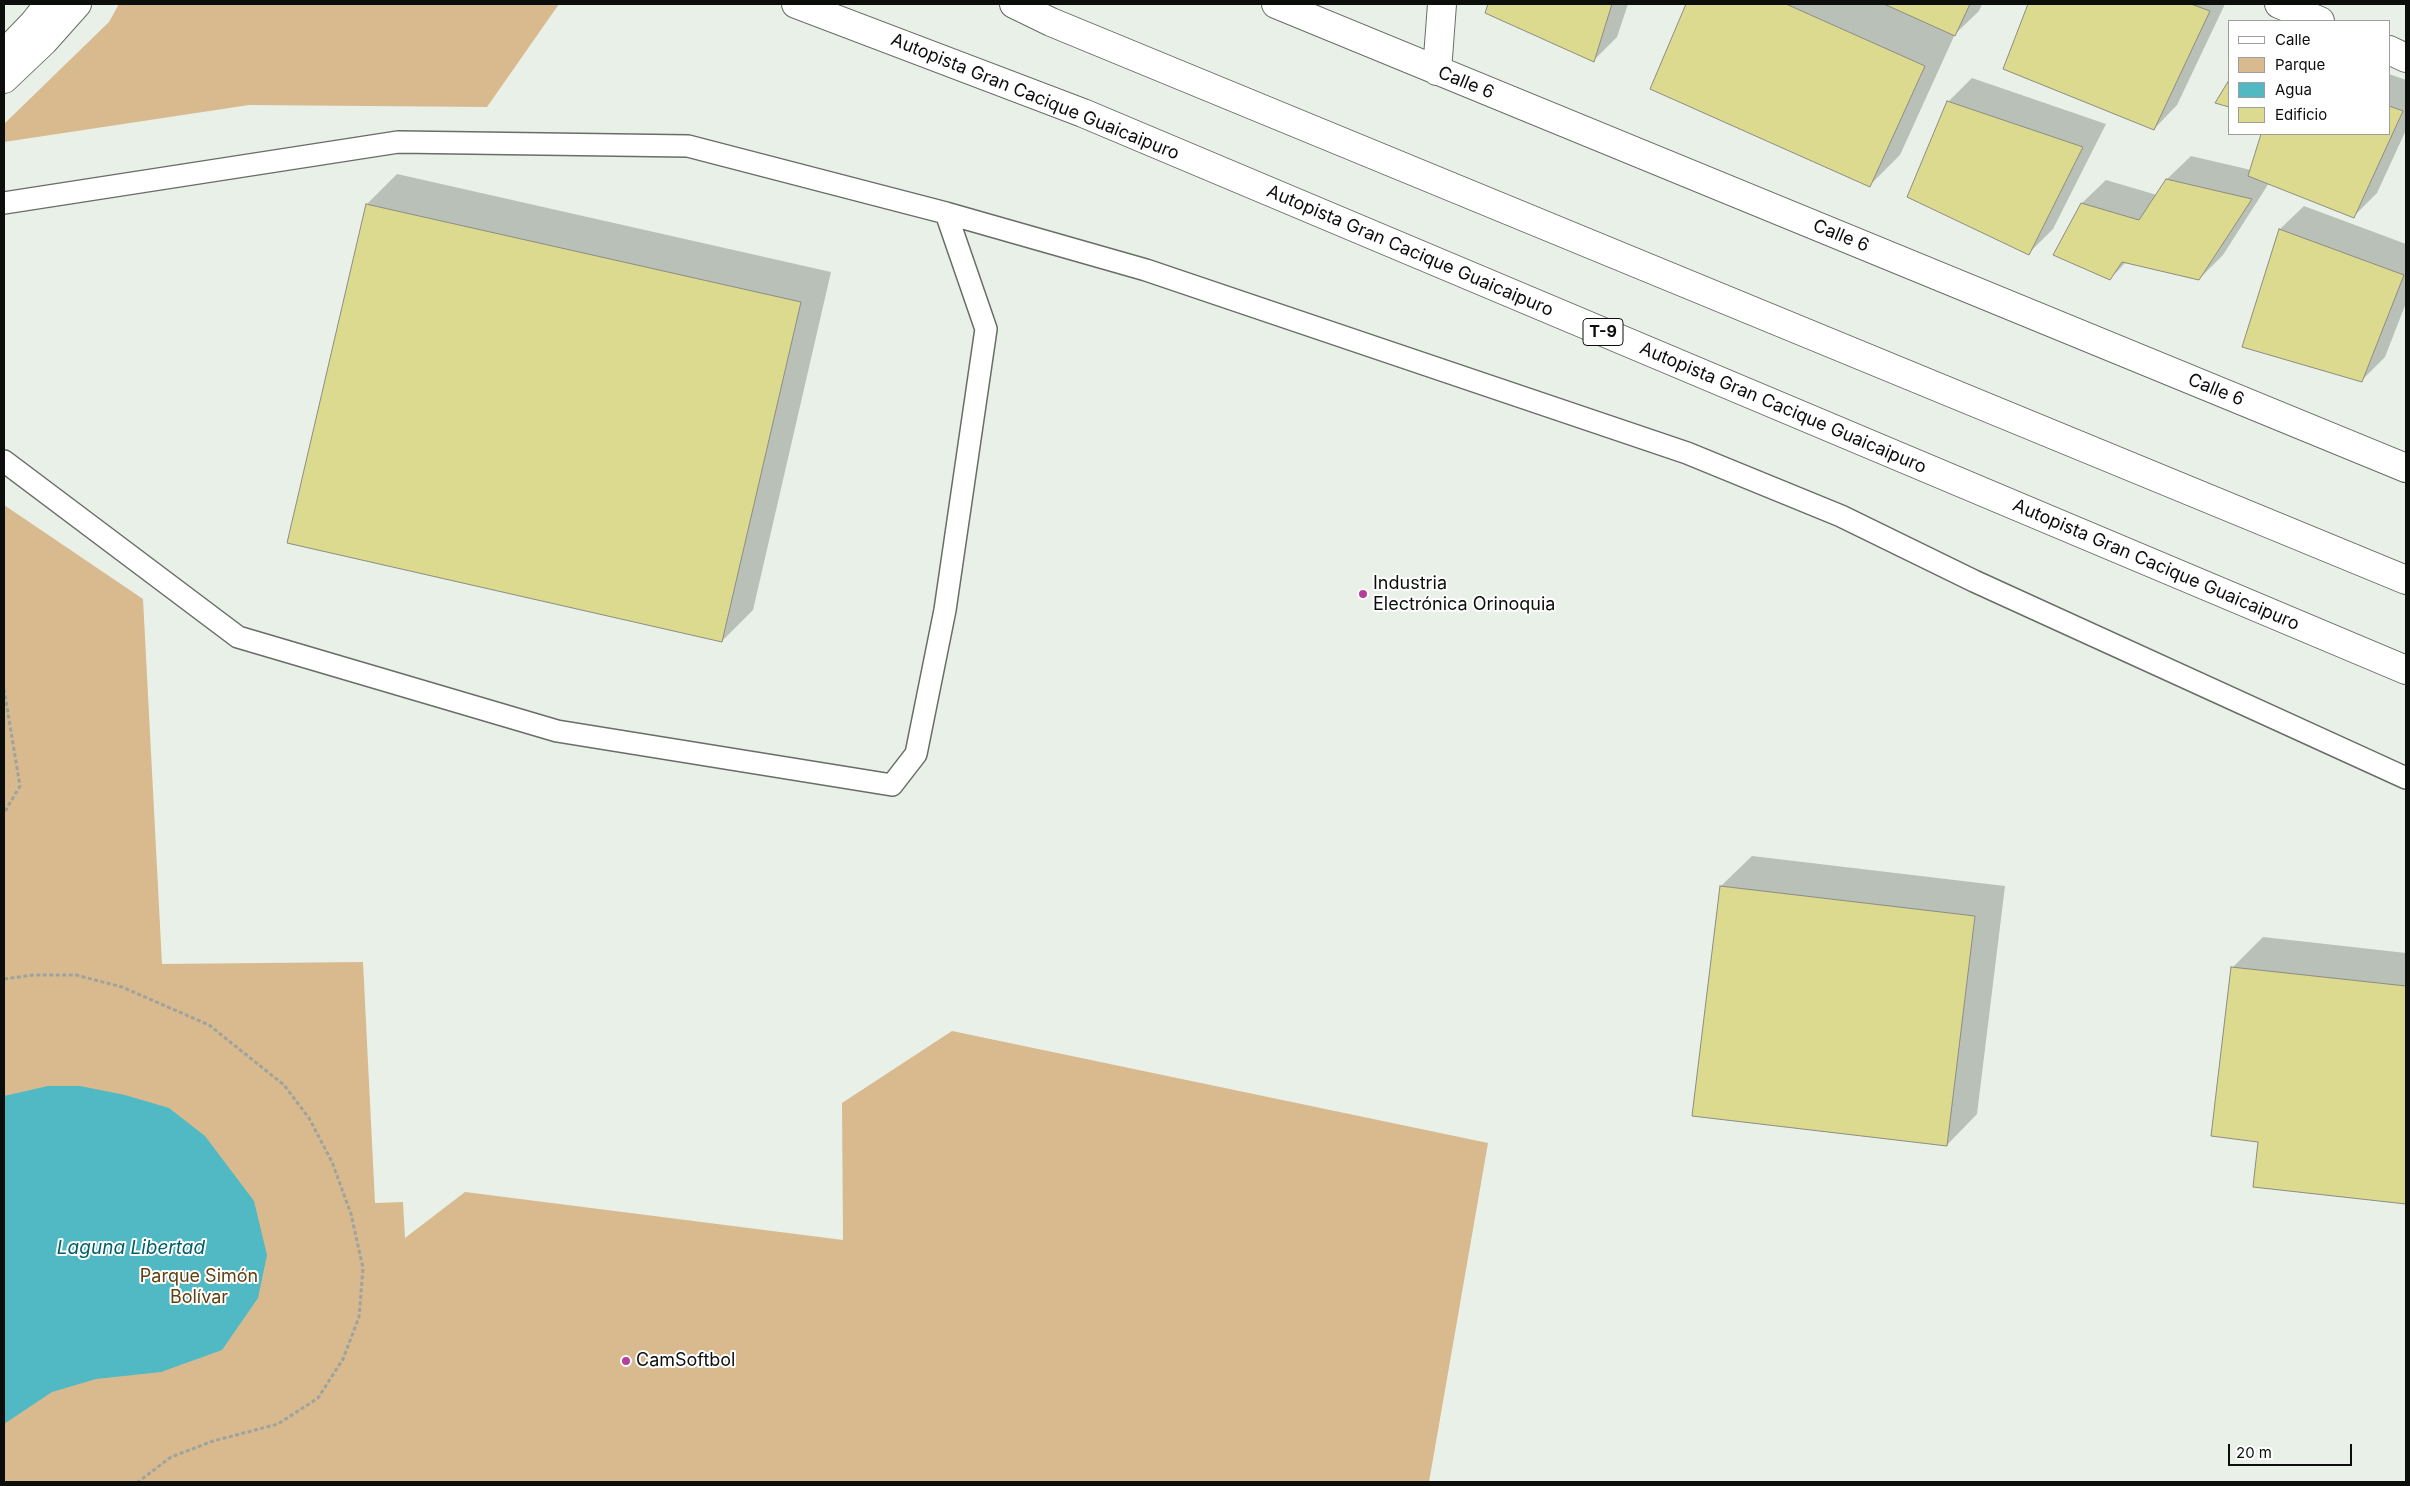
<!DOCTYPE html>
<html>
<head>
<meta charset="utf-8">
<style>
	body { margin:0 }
	#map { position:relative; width:2410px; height:1486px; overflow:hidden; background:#e8f0e7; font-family:Inter,sans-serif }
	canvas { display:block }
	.frame { position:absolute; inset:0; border:5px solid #0b0e0b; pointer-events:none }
	.legend { position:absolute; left:2228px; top:20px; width:162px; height:115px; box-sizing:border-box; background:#fff; border:1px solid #9d9f9d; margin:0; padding:6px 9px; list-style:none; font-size:15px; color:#0b0e0b }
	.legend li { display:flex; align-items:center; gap:10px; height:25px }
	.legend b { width:25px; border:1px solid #9d9f9d }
	.scale { position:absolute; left:2228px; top:1444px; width:124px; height:22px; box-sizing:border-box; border:2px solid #0b0e0b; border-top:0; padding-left:6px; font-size:15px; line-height:18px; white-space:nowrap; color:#0b0e0b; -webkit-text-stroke:4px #fff; paint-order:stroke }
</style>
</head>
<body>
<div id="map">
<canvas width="2410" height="1486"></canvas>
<div class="frame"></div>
<ul class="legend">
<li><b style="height:6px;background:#fff"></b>Calle</li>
<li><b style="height:14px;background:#d9b98e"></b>Parque</li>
<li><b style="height:14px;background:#50b9c4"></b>Agua</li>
<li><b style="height:14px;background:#dbda8e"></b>Edificio</li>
</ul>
<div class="scale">20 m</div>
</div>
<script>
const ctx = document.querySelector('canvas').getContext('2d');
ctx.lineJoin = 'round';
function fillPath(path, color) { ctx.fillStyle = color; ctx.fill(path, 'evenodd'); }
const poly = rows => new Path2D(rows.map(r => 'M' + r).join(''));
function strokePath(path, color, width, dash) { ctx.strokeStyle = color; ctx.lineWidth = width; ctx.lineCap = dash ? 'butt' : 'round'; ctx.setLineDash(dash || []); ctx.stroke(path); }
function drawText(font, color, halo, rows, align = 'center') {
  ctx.font = font + ' Inter,sans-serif'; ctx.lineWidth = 4; ctx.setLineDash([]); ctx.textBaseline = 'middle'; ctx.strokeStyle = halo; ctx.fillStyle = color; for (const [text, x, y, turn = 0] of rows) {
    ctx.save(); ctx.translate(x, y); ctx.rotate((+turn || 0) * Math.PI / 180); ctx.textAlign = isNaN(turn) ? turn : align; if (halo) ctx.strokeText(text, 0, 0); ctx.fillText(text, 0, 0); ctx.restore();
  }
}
fillPath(poly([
	[119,4,559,4,487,107,249,105,4,142,4,124,109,22],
	[4,505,143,599,162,964,363,962,375,1203,403,1202,405,1238,465,1192,843,1240,842,1103,952,1031,1488,1143,1429,1482,4,1482]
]), '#d9b98e');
fillPath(poly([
	[48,1086,80,1086,125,1095,169,1108,205,1136,254,1201,267,1255,258,1298,222,1350,161,1372,96,1379,52,1392,4,1424,4,1096]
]), '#50b9c4');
fillPath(poly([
	[1490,4,1628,4,1617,37,1594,60,1487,12],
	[1687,4,1982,4,1979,11,1955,34,1900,155,1870,185,1652,88],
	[2030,4,2225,4,2177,105,2154,129,2005,69],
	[2389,74,2406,80,2406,130,2377,193,2353,217,2269,183,2223,255,2199,279,2126,262,2110,279,2082,203,2106,180,2157,195,2167,179,2191,156,2251,170,2262,134,2389,134],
	[1972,78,2106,124,2053,229,2029,253,1948,102],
	[397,174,831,272,753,610,722,641,367,204],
	[2304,206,2406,244,2406,303,2385,357,2361,381,2244,346,2280,229],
	[1752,856,2005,886,1977,1114,1947,1145,1721,886],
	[2263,937,2406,953,2406,1203,2254,1186,2260,1140,2232,968]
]), '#0003');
const building = poly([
	[1488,4,1612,4,1594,62,1485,13,1488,4],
	[1686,4,1786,4,1925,66,1870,187,1650,89,1686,4],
	[1884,4,1970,4,1955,36,1884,4],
	[2028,4,2191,4,2210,11,2154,130,2003,69,2028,4],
	[2229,80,2229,107,2215,103,2229,80],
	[1947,101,2083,147,2029,255,1907,197,1947,101],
	[2389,106,2403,111,2354,218,2248,176,2261,134,2389,134,2389,106],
	[2166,179,2252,199,2199,280,2122,262,2110,280,2053,255,2081,203,2139,220,2166,179],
	[366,204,801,302,722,642,287,543,366,204],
	[2279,229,2404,275,2362,382,2242,347,2279,229],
	[1720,886,1975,916,1947,1146,1692,1116,1720,886],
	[2231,967,2406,986,2406,1204,2253,1187,2258,1142,2211,1136,2231,967]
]);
fillPath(building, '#dbda8e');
strokePath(building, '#8c8c81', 1);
const service = poly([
	[4,203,398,142,688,146,946,213,1146,270,1687,453,1841,516,1974,581,2406,778],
	[4,461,238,637,557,731,892,785,916,754,945,610,986,329,946,213]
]);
const minor = poly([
	[1276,4,2406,468],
	[2279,4,2320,21],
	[2389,50,2406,58],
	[1437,71,1442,4]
]);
const motorway = poly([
	[796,4,1083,113,2406,670],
	[1014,4,1051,22,2406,580],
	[4,54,33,24,49,4],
	[4,79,44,41,77,4]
]);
strokePath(service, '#676e66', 24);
strokePath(minor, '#676e66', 30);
strokePath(motorway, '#676e66', 30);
strokePath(poly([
	[4,689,20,786,4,813],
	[4,979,33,975,76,975,122,987,209,1025,284,1085,309,1118,332,1162,351,1214,363,1268,359,1317,343,1359,318,1398,278,1424,213,1441,171,1457,138,1482]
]), '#9ea49d', 3, [4, 2.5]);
strokePath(service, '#fff', 21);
strokePath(minor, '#fff', 28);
strokePath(motorway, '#fff', 28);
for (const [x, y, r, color] of [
	[1363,594,5,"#b54099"],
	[626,1361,5,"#b54099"]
]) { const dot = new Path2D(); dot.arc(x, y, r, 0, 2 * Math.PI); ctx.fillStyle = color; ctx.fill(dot); strokePath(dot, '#fff', 2); }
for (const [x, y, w] of [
	[1603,332,40]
]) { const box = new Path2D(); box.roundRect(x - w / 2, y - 13.5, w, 27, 4); ctx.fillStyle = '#fff'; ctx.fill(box); strokePath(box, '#0b0e0b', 1); }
drawText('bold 16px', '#0b0e0b', null, [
	["T-9",1603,332]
]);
drawText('18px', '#0b0e0b', '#fff', [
	["Calle 6",1466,83,22],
	["Autopista Gran Cacique Guaicaipuro",1035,97,22],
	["Calle 6",1841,236,22],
	["Autopista Gran Cacique Guaicaipuro",1410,251,23],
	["Calle 6",2216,390,22],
	["Autopista Gran Cacique Guaicaipuro",1783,408,23],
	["Autopista Gran Cacique Guaicaipuro",2156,565,23]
]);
drawText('18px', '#0b0e0b', '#fff', [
	["Industria",1373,584],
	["Electrónica Orinoquia",1373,605],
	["CamSoftbol",636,1361]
], 'left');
drawText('18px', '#5f410e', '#fff', [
	["Parque Simón",199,1277],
	["Bolívar",199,1298]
]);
drawText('italic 19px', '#006069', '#fff', [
	["Laguna Libertad",131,1248]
]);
</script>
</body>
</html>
